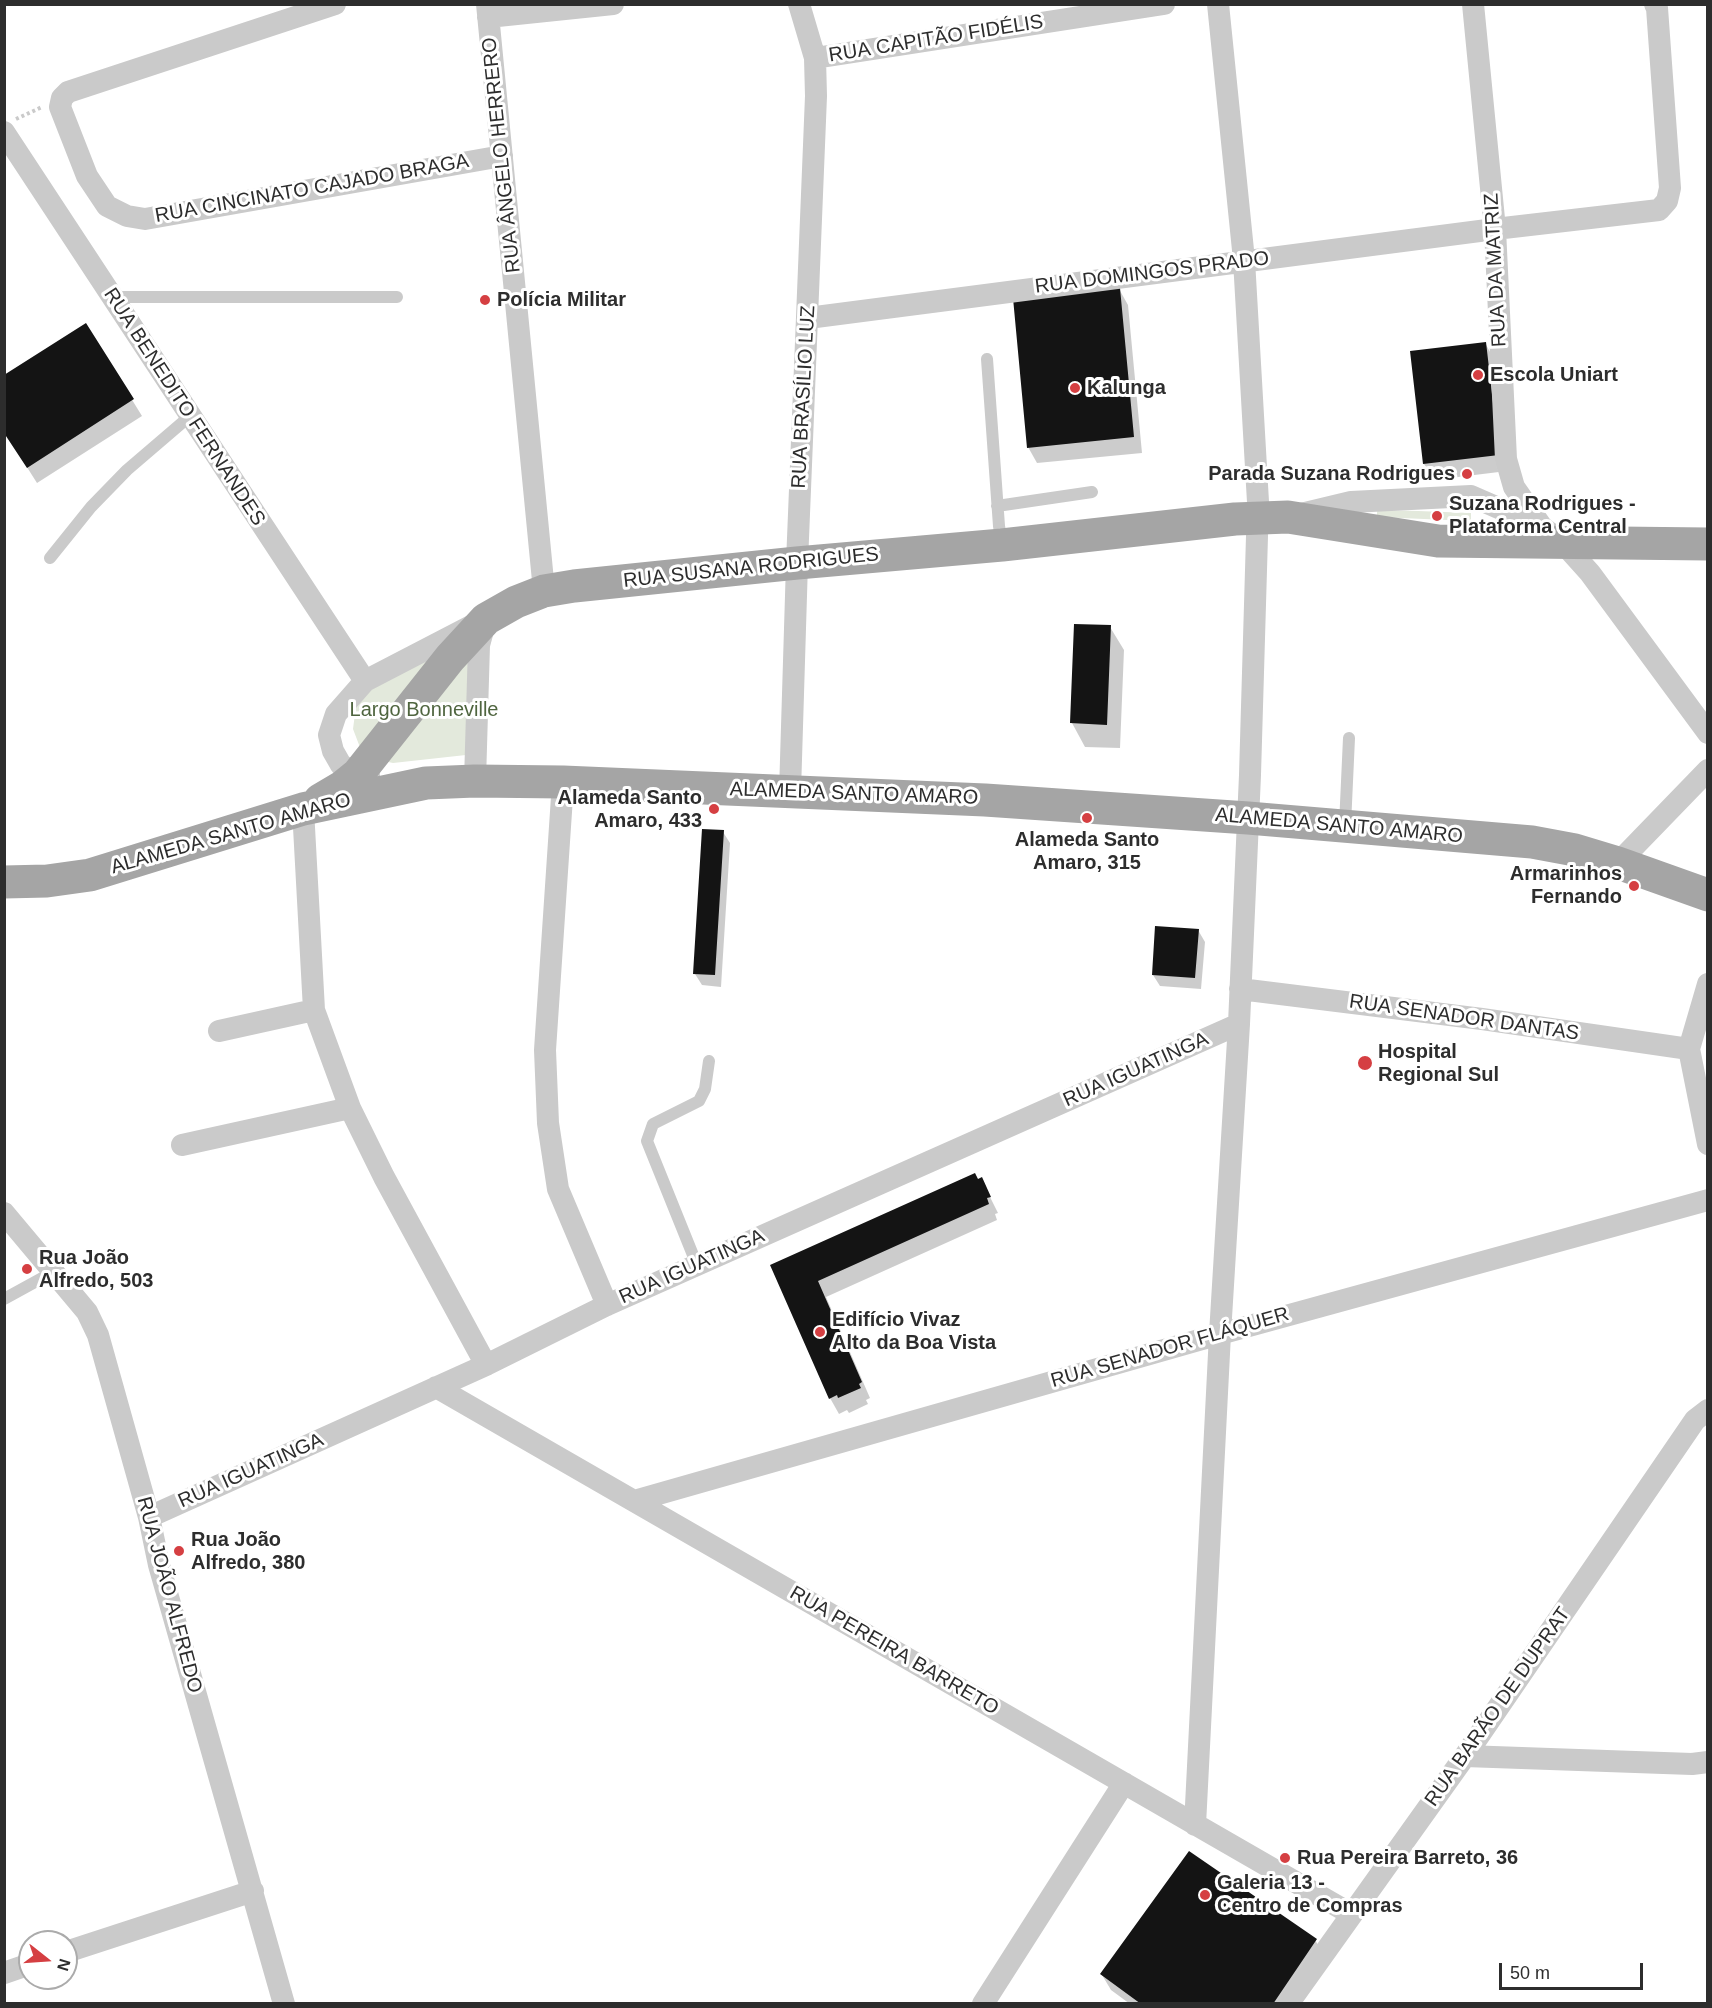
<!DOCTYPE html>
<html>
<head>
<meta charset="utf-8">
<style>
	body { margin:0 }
	#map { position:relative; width:1712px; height:2008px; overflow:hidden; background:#fff; font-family:Helvetica,sans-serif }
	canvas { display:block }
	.frame { position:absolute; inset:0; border:6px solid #2d2d2d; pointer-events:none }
	.north { position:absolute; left:18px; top:1930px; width:60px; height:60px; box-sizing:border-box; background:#fff; border:2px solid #ababab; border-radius:50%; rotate:107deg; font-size:16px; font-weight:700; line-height:24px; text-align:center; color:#2d2d2d }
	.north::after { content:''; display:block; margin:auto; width:21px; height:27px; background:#d53f42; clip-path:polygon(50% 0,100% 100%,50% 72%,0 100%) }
	.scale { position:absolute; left:1499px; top:1963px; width:144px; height:27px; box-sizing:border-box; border:3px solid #2d2d2d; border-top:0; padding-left:8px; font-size:18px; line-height:21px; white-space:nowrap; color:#2d2d2d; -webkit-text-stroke:4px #fff; paint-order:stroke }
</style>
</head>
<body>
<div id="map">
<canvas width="1712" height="2008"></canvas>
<div class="frame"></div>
<div class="north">N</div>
<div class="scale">50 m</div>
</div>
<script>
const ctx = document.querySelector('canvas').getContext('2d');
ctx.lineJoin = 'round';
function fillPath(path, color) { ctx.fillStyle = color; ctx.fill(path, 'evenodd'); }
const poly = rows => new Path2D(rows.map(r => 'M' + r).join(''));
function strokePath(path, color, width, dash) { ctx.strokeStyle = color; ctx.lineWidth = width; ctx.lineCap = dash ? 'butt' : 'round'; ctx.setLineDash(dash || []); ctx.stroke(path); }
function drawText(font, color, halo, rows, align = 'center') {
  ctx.font = font + ' Helvetica,sans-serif'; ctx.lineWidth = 6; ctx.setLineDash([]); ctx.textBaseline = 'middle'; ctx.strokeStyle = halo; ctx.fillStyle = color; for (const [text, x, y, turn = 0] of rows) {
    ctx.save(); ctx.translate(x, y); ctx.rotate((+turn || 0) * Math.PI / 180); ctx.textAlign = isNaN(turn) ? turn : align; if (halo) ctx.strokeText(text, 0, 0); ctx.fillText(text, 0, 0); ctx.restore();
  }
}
fillPath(poly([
	[1377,510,1418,511,1471,513,1471,521,1377,517],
	[475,630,475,754,393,763,375,759,361,750,353,729,356,706,370,681]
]), '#e3e9dc');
fillPath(poly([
	[1119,289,1128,305,1142,453,1037,463,1028,447],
	[86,325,142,416,37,483,4,431],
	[1485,343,1494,359,1507,471,1434,480,1424,464,1411,352],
	[1110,627,1124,650,1120,748,1085,747,1072,723],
	[723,832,730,843,721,987,702,985,695,974],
	[1198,930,1205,942,1201,989,1160,986,1153,975],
	[981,1179,998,1213,995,1214,997,1220,826,1297,870,1398,866,1400,868,1404,849,1413,847,1410,839,1414,830,1398,772,1266],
	[1315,1940,1325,1956,1292,2004,1130,2004,1111,1990,1102,1975]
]), '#0003');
fillPath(poly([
	[1120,288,1134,437,1027,448,1013,298],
	[86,323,134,399,27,468,4,433,4,375],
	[1486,342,1499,455,1423,464,1410,351],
	[1074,624,1111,625,1107,725,1070,723],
	[702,829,724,830,715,975,693,974],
	[1155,926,1199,929,1195,978,1152,975],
	[975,1173,978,1179,982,1177,991,1197,987,1198,989,1204,818,1281,862,1382,859,1384,861,1388,838,1398,837,1395,829,1399,770,1265],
	[1189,1851,1317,1939,1273,2004,1141,2004,1100,1974]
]), '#141414');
strokePath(poly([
	[16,119,42,107]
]), '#cacaca', 4, [3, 3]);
strokePath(poly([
	[112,297,397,297],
	[987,359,999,526,1002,544],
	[997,506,1092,492],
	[50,558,91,507,127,470,190,416],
	[1345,825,1349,738],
	[697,1265,647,1141,653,1124,699,1101,705,1089,709,1061],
	[4,1299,55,1271]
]), '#cacaca', 12);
strokePath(poly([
	[335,4,68,92,62,98,60,107,87,176,107,206,127,216,145,219,502,156],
	[487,4,544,591],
	[1473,4,1495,229,1506,459,1514,487,1542,527],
	[488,17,613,4],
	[815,58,1164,4],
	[4,132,365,681],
	[808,318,1495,229,1659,210,1667,201,1670,188,1657,8,1655,4],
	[1301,514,1351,502,1471,496,1542,527,1563,543,1590,573,1708,733],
	[369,776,358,774,341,765,333,751,329,735,336,714,365,681,471,626],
	[475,781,479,645,485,623],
	[563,782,545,1050,548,1123,558,1189,607,1305],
	[790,792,797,563,816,96,815,58,799,4],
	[303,809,314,1010,350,1108,384,1177,486,1365],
	[1618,863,1708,770],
	[1708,984,1689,1049,1708,1144],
	[1240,989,1482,1019,1689,1049],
	[219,1031,314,1010],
	[182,1145,350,1108],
	[4,1213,87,1312,98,1335,149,1517,159,1565,284,2004],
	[436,1387,1351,1914],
	[634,1501,1220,1334,1708,1200],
	[149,1517,486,1365,607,1305,1239,1024],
	[1465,1756,1692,1764,1708,1762],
	[1195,1825,1220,1334,1239,1024,1250,775,1258,502,1244,260,1218,4],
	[66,1952,253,1891],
	[4,1973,30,1964],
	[983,2004,1124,1783],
	[1288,2004,1465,1756,1695,1420,1708,1410]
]), '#cacaca', 22);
strokePath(poly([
	[320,800,342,787,358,774,450,658,486,619,516,602,544,591,574,586,797,563,1002,545,1235,519,1288,517,1438,541,1708,544],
	[4,882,47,881,90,875,303,809,426,783,475,781,563,782,985,800,1248,818,1532,842,1575,850,1618,863,1708,895]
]), '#a5a5a5', 33);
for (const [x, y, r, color] of [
	[485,300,6,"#d53f42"],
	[1478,375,6,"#d53f42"],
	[1075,388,6,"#d53f42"],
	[1467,474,6,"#d53f42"],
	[1437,516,6,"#d53f42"],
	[714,809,6,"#d53f42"],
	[1087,818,6,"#d53f42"],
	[1634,886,6,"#d53f42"],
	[1365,1063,8,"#d53f42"],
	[27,1269,6,"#d53f42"],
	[820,1332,6,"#d53f42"],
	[179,1551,6,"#d53f42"],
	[1285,1858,6,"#d53f42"],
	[1205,1895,6,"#d53f42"]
]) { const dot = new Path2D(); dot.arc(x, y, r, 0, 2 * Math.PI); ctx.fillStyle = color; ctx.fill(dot); strokePath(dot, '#fff', 2); }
drawText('20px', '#2d2d2d', '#fff', [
	["RUA CAPITÃO FIDÉLIS",936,39,-9],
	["RUA ÂNGELO HERRERO",502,155,-96],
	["RUA CINCINATO CAJADO BRAGA",312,189,-10],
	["RUA DA MATRIZ",1496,270,-93],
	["RUA DOMINGOS PRADO",1152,273,-7],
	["RUA BRASÍLIO LUZ",804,397,-87],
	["RUA BENEDITO FERNANDES",184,407,57],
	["RUA SUSANA RODRIGUES",751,568,-6],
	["ALAMEDA SANTO AMARO",854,794,2],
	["ALAMEDA SANTO AMARO",1339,826,5],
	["ALAMEDA SANTO AMARO",231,834,-16],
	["RUA SENADOR DANTAS",1464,1018,8],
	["RUA IGUATINGA",1136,1070,-24],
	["RUA IGUATINGA",692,1267,-24],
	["RUA SENADOR FLÁQUER",1170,1348,-16],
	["RUA IGUATINGA",251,1471,-24],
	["RUA JOÃO ALFREDO",169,1595,75],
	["RUA PEREIRA BARRETO",894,1651,30],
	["RUA BARÃO DE DUPRAT",1498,1707,-55]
]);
drawText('bold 20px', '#2d2d2d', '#fff', [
	["Polícia Militar",497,300],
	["Escola Uniart",1490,375],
	["Kalunga",1087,388],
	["Parada Suzana Rodrigues",1455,474,"right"],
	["Suzana Rodrigues -",1449,504],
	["Plataforma Central",1449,527],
	["Alameda Santo",702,798,"right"],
	["Amaro, 433",702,821,"right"],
	["Alameda Santo",1087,840,"center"],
	["Amaro, 315",1087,863,"center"],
	["Armarinhos",1622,874,"right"],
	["Fernando",1622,897,"right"],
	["Hospital",1378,1052],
	["Regional Sul",1378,1075],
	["Rua João",39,1258],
	["Alfredo, 503",39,1281],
	["Edifício Vivaz",832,1320],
	["Alto da Boa Vista",832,1343],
	["Rua João",191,1540],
	["Alfredo, 380",191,1563],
	["Rua Pereira Barreto, 36",1297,1858],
	["Galeria 13 -",1217,1883],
	["Centro de Compras",1217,1906]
], 'left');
drawText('20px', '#4f653f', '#fff', [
	["Largo Bonneville",424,710]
]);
</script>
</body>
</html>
